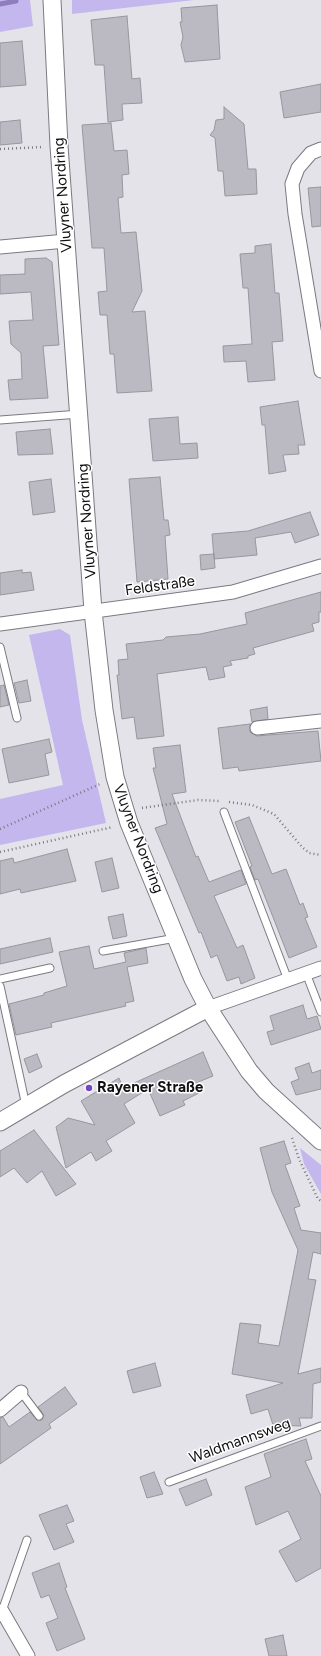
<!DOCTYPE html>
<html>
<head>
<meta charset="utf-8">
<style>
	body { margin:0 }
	canvas { display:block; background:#e4e3ea }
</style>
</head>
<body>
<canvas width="321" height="1656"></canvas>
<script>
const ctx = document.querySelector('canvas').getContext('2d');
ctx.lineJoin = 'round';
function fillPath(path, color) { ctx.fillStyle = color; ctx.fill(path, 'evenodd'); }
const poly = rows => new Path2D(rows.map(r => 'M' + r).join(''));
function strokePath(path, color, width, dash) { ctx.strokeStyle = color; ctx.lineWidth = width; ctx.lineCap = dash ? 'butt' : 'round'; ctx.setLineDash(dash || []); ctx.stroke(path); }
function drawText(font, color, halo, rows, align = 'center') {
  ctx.font = font + ' Figtree,sans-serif'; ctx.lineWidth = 3; ctx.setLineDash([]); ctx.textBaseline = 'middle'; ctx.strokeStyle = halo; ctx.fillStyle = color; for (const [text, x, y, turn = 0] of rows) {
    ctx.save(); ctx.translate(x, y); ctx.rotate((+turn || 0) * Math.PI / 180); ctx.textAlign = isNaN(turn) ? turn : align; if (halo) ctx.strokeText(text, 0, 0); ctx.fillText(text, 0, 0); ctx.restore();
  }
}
fillPath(poly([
	[0,0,30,0,33,26,0,32],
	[72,0,194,0,72,14],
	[60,629,70,635,82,720,106,823,0,845,0,799,63,785,29,635],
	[300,1148,321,1165,321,1194,304,1164]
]), '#c4b7ed');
strokePath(poly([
	[0,4,16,1]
]), '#8f7ebf', 5);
const building = poly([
	[217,5,220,59,185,62,181,45,183,37,180,22,182,22,181,8,217,5],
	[127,16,132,79,140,78,142,103,122,104,123,120,108,122,104,65,95,65,91,20,127,16],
	[22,41,26,85,0,87,0,43,22,41],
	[321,84,321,112,284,118,280,92,321,84],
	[224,107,244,124,248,169,256,169,257,194,225,196,223,171,218,171,215,138,210,135,214,130,216,120,224,119,224,107],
	[20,120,22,143,0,145,0,122,20,120],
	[111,123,114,151,127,150,129,174,122,175,123,197,118,198,121,233,136,232,142,291,132,312,145,311,152,391,117,393,114,354,110,354,107,315,100,315,98,292,107,291,104,248,92,248,82,125,111,123],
	[321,187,321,226,312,227,308,188,321,187],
	[271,244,275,293,279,293,283,341,272,342,275,380,248,382,246,361,224,362,223,346,252,344,248,288,243,288,240,254,255,253,255,246,271,244],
	[46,258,52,262,59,345,43,346,48,398,10,400,8,380,22,379,21,353,11,344,9,321,33,320,31,292,0,294,0,275,25,274,25,259,46,258],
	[298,401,305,445,298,445,299,454,283,455,286,471,269,474,265,425,262,425,260,407,298,401],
	[178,417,180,444,197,443,198,458,153,461,149,419,178,417],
	[50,429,53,454,18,455,16,432,50,429],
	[160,477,164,520,168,520,170,535,165,536,168,579,137,582,129,479,160,477],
	[51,479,55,512,33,515,29,482,51,479],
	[310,512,319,535,295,543,291,532,255,538,257,555,214,559,212,534,248,531,310,512],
	[214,554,215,568,201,570,200,555,214,554],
	[22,570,22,573,31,572,34,590,0,595,0,573,22,570],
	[321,592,321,612,319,612,319,622,312,624,314,631,253,648,255,654,248,656,248,658,230,661,232,665,223,667,225,677,209,680,206,667,157,674,164,736,137,739,134,717,122,719,117,675,119,675,118,660,128,659,126,644,163,640,166,637,200,634,247,624,245,613,321,592],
	[27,680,31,701,19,703,14,683,27,680],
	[4,685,9,705,0,707,0,686,4,685],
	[267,707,268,719,252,722,250,710,267,707],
	[250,724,250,732,257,736,318,731,321,761,239,771,238,767,223,769,218,728,250,724],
	[49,739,52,752,45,754,49,775,9,783,2,749,49,739],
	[180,745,186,792,172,794,196,857,198,856,209,882,241,870,246,884,214,896,237,948,243,945,255,978,241,984,239,977,227,981,217,955,211,958,201,932,199,933,155,828,167,824,153,768,156,768,153,748,180,745],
	[249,817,272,874,286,869,300,905,303,903,308,917,305,918,317,947,289,958,258,879,255,880,250,867,252,866,235,822,249,817],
	[67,849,76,881,21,893,20,889,0,894,0,861,13,858,14,863,67,849],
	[112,858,119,888,102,892,95,862,112,858],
	[123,914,127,936,113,939,108,917,123,914],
	[50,938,53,952,0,964,0,949,50,938],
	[89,946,94,969,126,962,124,953,146,948,148,963,127,967,134,1001,125,1003,126,1006,51,1023,52,1027,16,1035,9,1004,44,995,44,993,67,986,59,952,89,946],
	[303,1005,307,1019,317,1016,321,1029,271,1045,267,1032,274,1030,270,1016,303,1005],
	[203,1052,213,1076,196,1083,201,1092,183,1101,185,1105,160,1116,148,1089,124,1104,135,1123,106,1141,112,1151,96,1161,91,1152,66,1168,56,1127,68,1118,95,1125,81,1101,119,1078,123,1088,203,1052],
	[37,1054,42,1067,29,1073,24,1059,37,1054],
	[309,1063,312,1073,321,1070,321,1089,296,1095,291,1082,299,1079,295,1068,309,1063],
	[34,1130,76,1184,56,1196,42,1171,27,1183,14,1168,0,1177,0,1151,34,1130],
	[284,1141,291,1163,285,1165,300,1206,294,1208,301,1230,321,1233,321,1254,313,1252,308,1279,316,1280,298,1374,321,1368,321,1382,313,1384,312,1418,299,1418,301,1426,273,1425,268,1409,251,1414,246,1395,283,1383,232,1374,240,1323,261,1325,258,1343,279,1346,298,1250,272,1192,260,1148,284,1141],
	[155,1363,161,1386,133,1393,127,1371,155,1363],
	[65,1387,77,1404,49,1424,51,1428,0,1464,0,1418,3,1417,9,1427,30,1412,37,1420,42,1420,44,1415,38,1407,65,1387],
	[306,1439,312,1459,305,1461,321,1496,321,1568,296,1582,279,1551,301,1539,288,1511,256,1525,245,1487,271,1477,264,1454,306,1439],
	[154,1472,163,1494,147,1498,140,1477,154,1472],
	[206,1479,212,1495,186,1506,179,1489,206,1479],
	[67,1505,74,1521,66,1524,74,1542,54,1550,39,1515,67,1505],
	[59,1563,67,1587,65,1588,85,1639,57,1651,46,1623,58,1618,49,1595,41,1598,32,1573,59,1563],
	[283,1635,287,1656,269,1656,265,1639,283,1635]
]);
fillPath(building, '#bbb9c1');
strokePath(building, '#98969e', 1);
const service = poly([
	[0,420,80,414],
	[0,647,17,718],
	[224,812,288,980],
	[103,951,176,938],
	[306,973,321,1012],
	[0,979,50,968],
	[0,986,26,1106],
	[21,1392,39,1416],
	[169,1482,321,1426],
	[2,1611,27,1540]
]);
const minor = poly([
	[321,149,311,153,298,168,292,184,295,214,321,371],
	[0,247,66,241],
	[0,624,233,592,321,566],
	[257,728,321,721],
	[208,1008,321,968],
	[0,1410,21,1392],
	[2,1611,28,1656]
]);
const tertiary = poly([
	[52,0,59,146,93,611,104,710,115,777,129,823,193,979,208,1008,249,1071,266,1091,321,1141],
	[0,1122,64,1084,208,1008]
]);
strokePath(service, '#7c7a81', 9);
strokePath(minor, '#7c7a81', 15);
strokePath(tertiary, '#7c7a81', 19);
strokePath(poly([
	[0,149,43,147],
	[229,802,252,805,274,814,302,847,309,853,321,855],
	[142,808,198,800,220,801],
	[0,829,100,784],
	[0,852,113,827],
	[292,1138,299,1159,318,1199,321,1201]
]), '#7b7a7f', 2.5, [1, 3]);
strokePath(service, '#fff', 7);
strokePath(minor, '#fff', 13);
strokePath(tertiary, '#fff', 17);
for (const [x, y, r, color] of [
	[89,1088,4,"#7349c2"]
]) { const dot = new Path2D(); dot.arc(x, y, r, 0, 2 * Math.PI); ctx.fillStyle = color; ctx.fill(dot); strokePath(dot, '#fff', 1.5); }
drawText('15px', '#101012', '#fff', [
	["Vluyner Nordring",63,195,-94],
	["Vluyner Nordring",87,521,-94],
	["Feldstraße",160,586,-8],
	["Vluyner Nordring",138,839,69],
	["Waldmannsweg",240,1441,-20]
]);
drawText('bold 15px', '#101012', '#fff', [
	["Rayener Straße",97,1088]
], 'left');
</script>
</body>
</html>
